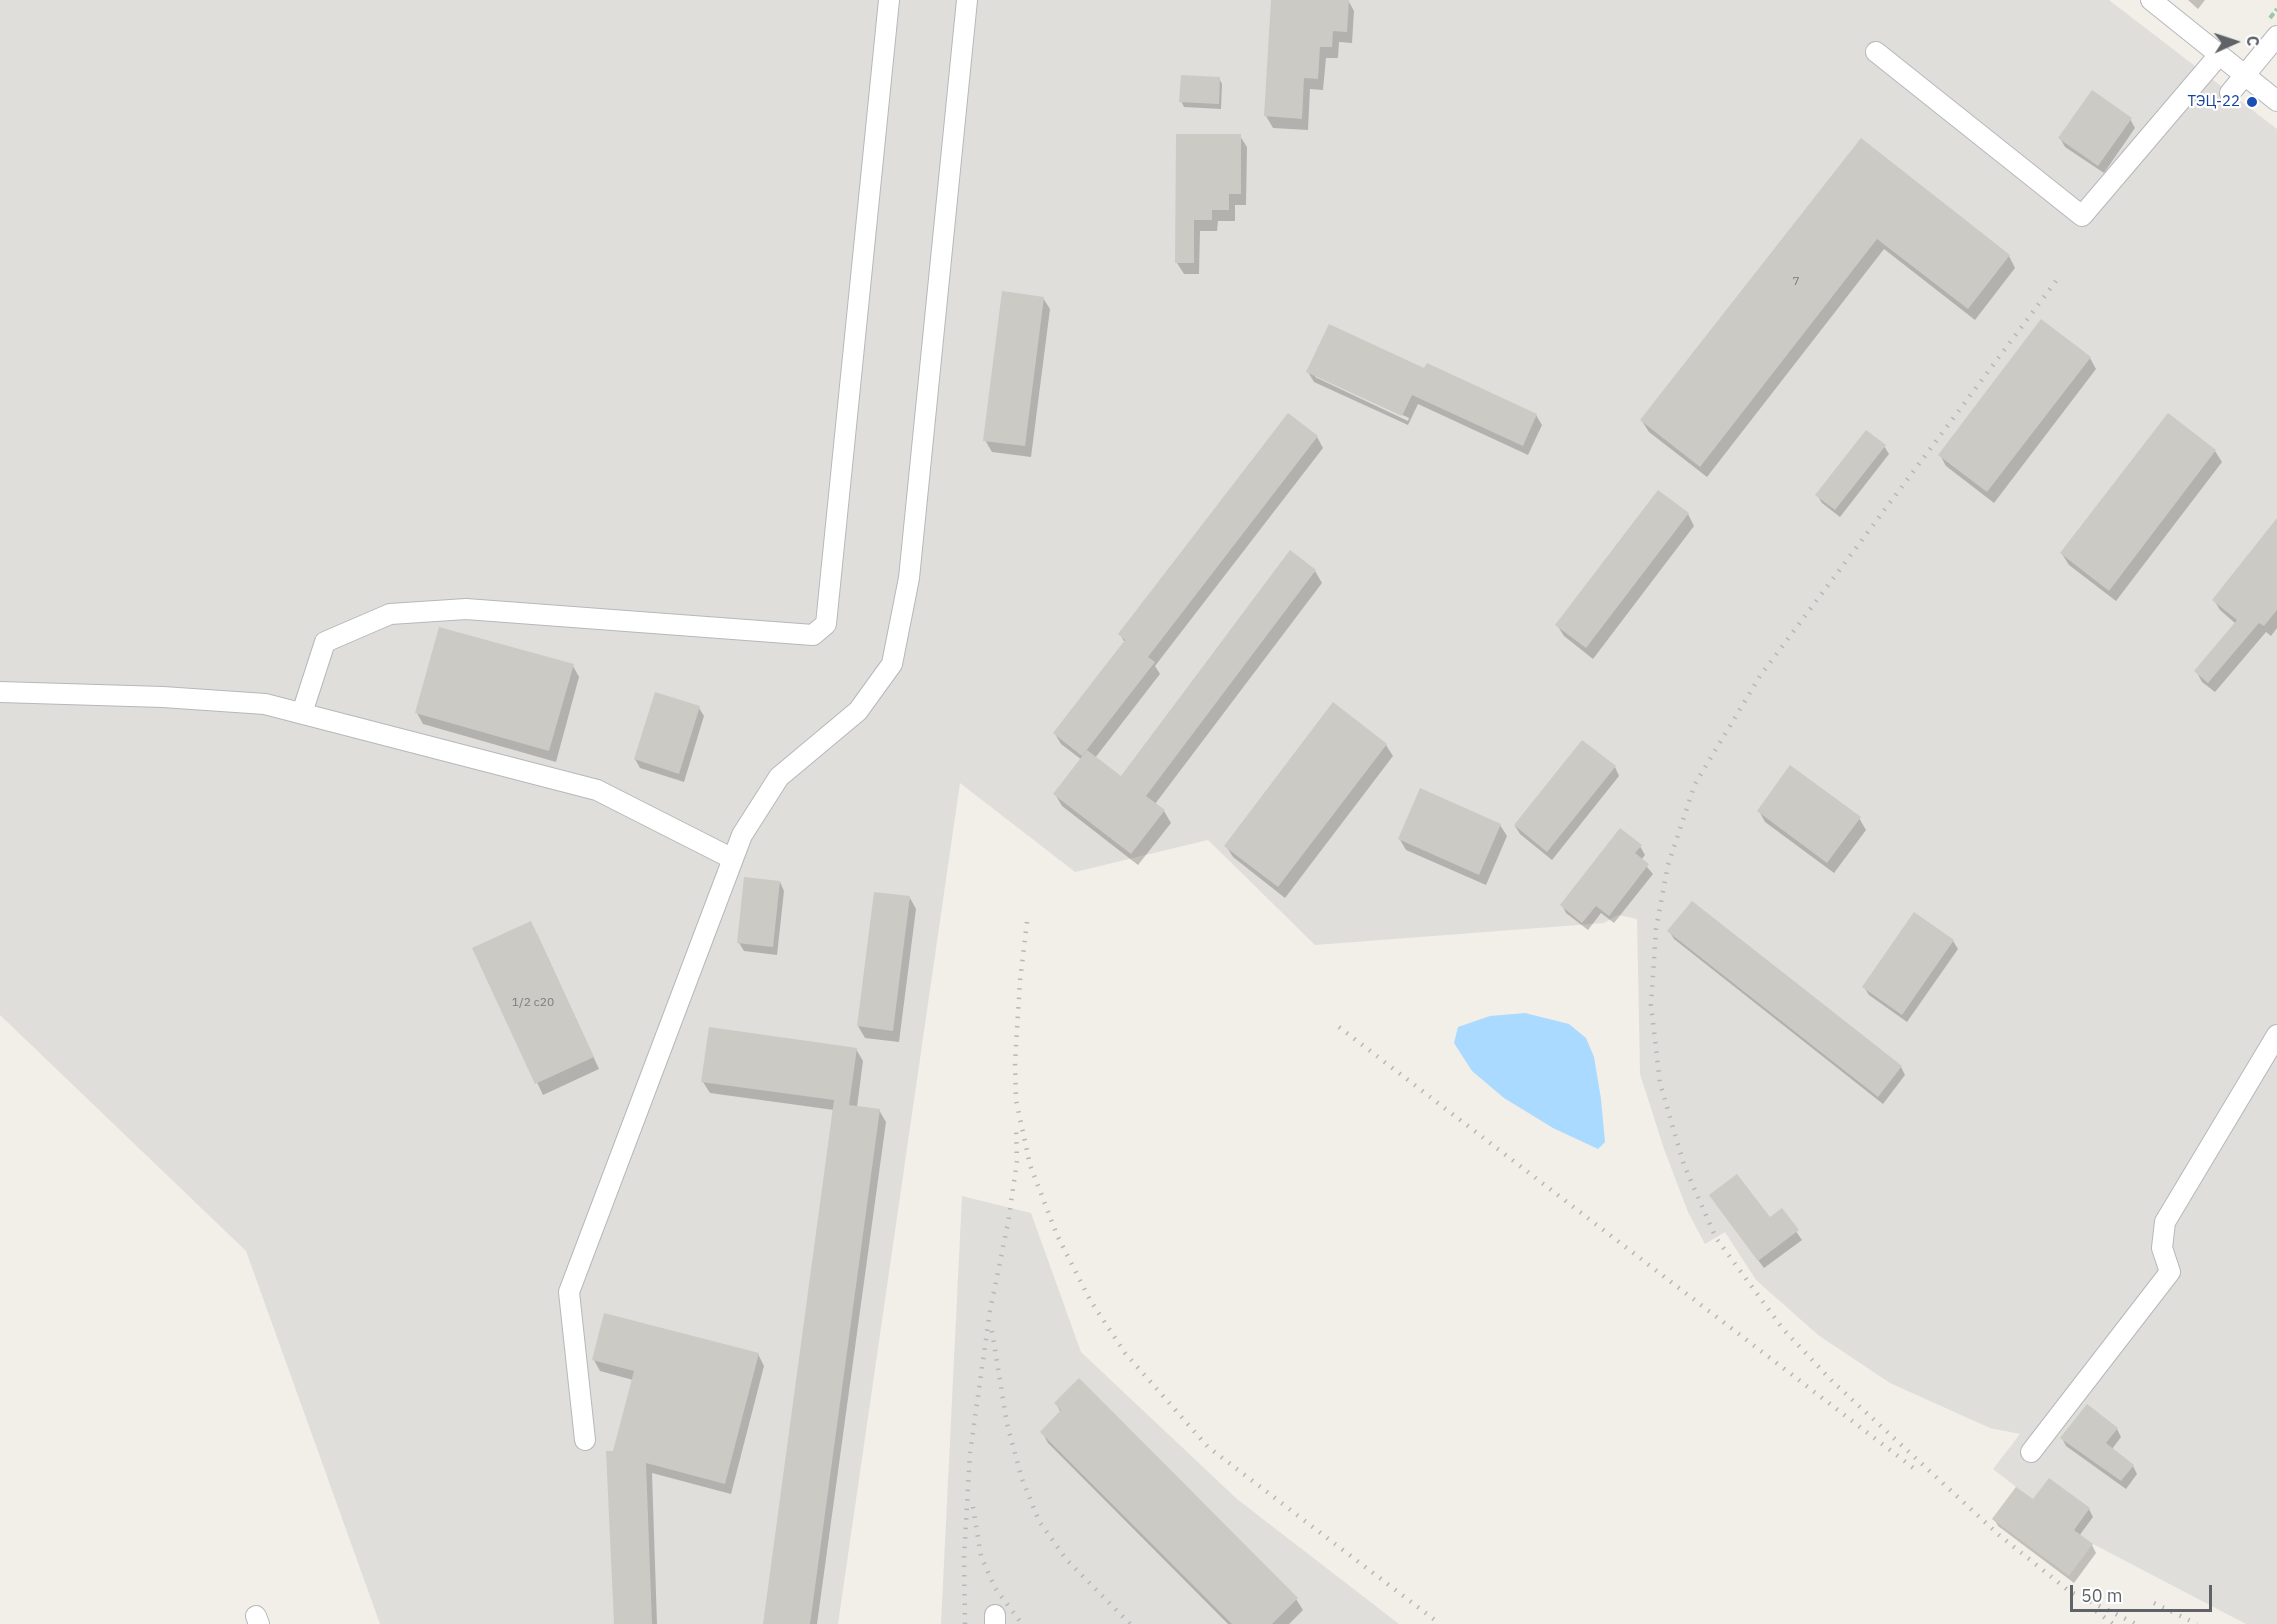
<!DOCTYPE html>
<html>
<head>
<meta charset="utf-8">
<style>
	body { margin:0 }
	#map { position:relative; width:2277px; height:1624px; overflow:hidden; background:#f1efe8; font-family:"IBM Plex Sans",sans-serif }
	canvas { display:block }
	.north { position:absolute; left:2205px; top:12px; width:60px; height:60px; -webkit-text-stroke:4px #fff; paint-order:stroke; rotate:87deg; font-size:16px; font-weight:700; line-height:24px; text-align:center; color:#5f6368 }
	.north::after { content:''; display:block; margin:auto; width:21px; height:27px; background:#5f6368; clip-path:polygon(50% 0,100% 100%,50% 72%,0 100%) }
	.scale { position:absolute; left:2070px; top:1585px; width:142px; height:27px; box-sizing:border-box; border:3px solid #5f6368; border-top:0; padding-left:8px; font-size:18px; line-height:21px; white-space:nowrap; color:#5f6368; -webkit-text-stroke:4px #fff; paint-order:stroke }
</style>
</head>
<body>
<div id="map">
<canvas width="2277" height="1624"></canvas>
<div class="north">С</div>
<div class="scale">50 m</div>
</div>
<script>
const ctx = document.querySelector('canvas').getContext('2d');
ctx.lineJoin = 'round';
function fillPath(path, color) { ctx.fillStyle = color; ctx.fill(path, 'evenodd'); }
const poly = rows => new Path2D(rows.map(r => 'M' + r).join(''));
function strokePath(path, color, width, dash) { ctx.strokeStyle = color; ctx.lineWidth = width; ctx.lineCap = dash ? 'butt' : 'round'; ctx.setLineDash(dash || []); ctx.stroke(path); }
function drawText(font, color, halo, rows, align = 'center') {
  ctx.font = font + ' "IBM Plex Sans",sans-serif'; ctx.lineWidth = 4.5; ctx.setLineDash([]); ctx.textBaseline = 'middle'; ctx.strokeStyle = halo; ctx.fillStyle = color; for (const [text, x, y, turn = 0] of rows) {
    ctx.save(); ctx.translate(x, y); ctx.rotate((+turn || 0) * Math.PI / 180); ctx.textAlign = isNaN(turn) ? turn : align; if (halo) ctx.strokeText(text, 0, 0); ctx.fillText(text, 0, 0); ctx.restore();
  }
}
fillPath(poly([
	[0,0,2109,0,2277,129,2277,1624,2246,1624,2093,1544,2069,1576,1992,1519,2016,1487,1993,1469,2020,1434,1990,1428,1890,1383,1818,1335,1756,1280,1725,1232,1705,1244,1688,1212,1664,1149,1640,1074,1637,919,1618,915,1604,923,1315,945,1208,840,1075,872,960,783,838,1624,380,1624,246,1251,0,1015],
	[962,1196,1031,1213,1081,1352,1237,1499,1399,1624,941,1624]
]), '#e0deda');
fillPath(poly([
	[1525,1013,1569,1024,1586,1038,1594,1057,1601,1099,1605,1142,1598,1149,1553,1128,1504,1098,1472,1071,1454,1043,1458,1027,1490,1016]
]), '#aadaff');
fillPath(poly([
	[1273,0,1348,0,1354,11,1352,43,1339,42,1338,58,1326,58,1323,90,1310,89,1308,130,1273,128,1266,116],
	[2188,0,2205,0,2198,9],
	[1219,78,1222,84,1221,109,1184,107,1181,101],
	[2130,119,2135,128,2104,173,2065,147,2060,138],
	[1177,136,1240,136,1247,147,1246,205,1235,205,1235,221,1218,221,1217,231,1200,231,1199,274,1184,274,1177,263],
	[1861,140,2009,256,2015,268,1975,320,1884,249,1707,477,1649,432,1642,421],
	[1043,298,1050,309,1031,457,992,452,985,440],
	[2090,358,2096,369,1994,503,1946,466,1940,455],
	[1425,370,1536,415,1542,425,1528,455,1418,404,1408,425,1314,382,1308,372],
	[1315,374,1409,418,1408,421,1315,377],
	[2168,415,2215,451,2222,462,2116,601,2069,565,2062,554],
	[1317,437,1323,448,1155,666,1160,674,1095,758,1121,778,1315,571,1322,583,1155,804,1164,811,1171,823,1138,865,1062,806,1055,794,1082,760,1061,744,1055,734,1125,643,1120,634],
	[1884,446,1889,454,1840,517,1822,503,1817,495],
	[1688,514,1694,526,1593,659,1564,636,1557,625],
	[2277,520,2277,628,2271,636,2266,632,2215,692,2202,682,2196,671,2236,624,2220,610,2214,600],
	[573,666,579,677,556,762,423,724,417,713],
	[699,708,704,716,684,782,640,768,635,759],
	[1386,745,1393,756,1285,898,1233,857,1226,846],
	[1615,767,1619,776,1552,860,1520,834,1515,826],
	[1759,811,1859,818,1866,830,1834,873,1765,822],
	[1500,825,1507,836,1486,885,1406,850,1399,838],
	[1640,846,1645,855,1641,860,1653,874,1614,923,1601,913,1588,930,1566,913,1562,905],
	[780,882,784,891,777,955,744,951,739,943],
	[910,898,916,909,899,1042,865,1038,858,1026],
	[1669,931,1901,1067,1905,1075,1883,1104,1674,939],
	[537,934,599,1069,543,1095,474,949],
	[1953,941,1958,949,1907,1022,1869,995,1864,987],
	[856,1049,863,1061,857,1107,879,1110,886,1122,817,1624,764,1624,834,1110,710,1093,703,1082],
	[1716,1204,1769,1220,1781,1210,1802,1240,1764,1268],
	[758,1354,764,1366,731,1494,652,1473,657,1624,615,1624,633,1380,600,1371,594,1360],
	[1056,1403,1296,1599,1303,1610,1289,1624,1228,1624,1048,1443,1042,1432,1061,1413],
	[2117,1429,2121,1437,2112,1449,2133,1466,2137,1474,2126,1489,2066,1446,2062,1438],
	[2049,1480,2089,1509,2093,1517,2079,1536,2092,1545,2096,1553,2074,1583,1998,1526,1994,1519,2033,1501]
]), '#0003');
fillPath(poly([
	[1271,0,1349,0,1347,32,1333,31,1332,47,1320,47,1318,79,1304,78,1302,119,1264,116],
	[1181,75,1220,77,1219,104,1179,102],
	[2092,90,2132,118,2098,166,2058,138],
	[1176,134,1241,134,1241,194,1229,194,1229,210,1212,210,1212,220,1194,220,1194,263,1175,263],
	[1861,138,2010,255,1968,309,1877,239,1700,467,1640,420],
	[1002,291,1044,297,1025,446,983,441],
	[2041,319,2091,357,1987,492,1938,455],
	[1329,324,1424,368,1427,363,1537,414,1523,446,1412,395,1402,416,1306,372],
	[1288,413,1318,436,1148,657,1155,662,1082,756,1053,733,1125,640,1118,634],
	[2168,413,2216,450,2109,591,2060,553],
	[1866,430,1886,445,1835,510,1815,495],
	[1658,490,1689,513,1586,648,1555,625],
	[2277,518,2277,610,2264,626,2259,623,2208,683,2194,671,2237,620,2212,600],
	[1290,550,1316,570,1146,796,1165,810,1131,854,1053,794,1087,750,1121,776],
	[439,627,574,664,549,751,415,713],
	[655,692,700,706,679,774,634,759],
	[1333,702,1387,744,1278,887,1224,846],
	[1582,740,1616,766,1547,852,1514,825],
	[1790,765,1861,817,1827,863,1757,811],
	[1420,788,1501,824,1479,875,1398,839],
	[1620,828,1642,845,1635,853,1649,864,1609,916,1596,906,1582,923,1560,905],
	[744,877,780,881,773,947,737,943],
	[874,892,910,896,893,1031,857,1026],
	[1692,901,1902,1066,1878,1097,1667,931],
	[1914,912,1954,940,1902,1015,1862,987],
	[531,921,594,1057,535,1084,472,948],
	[709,1027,857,1048,849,1105,880,1109,810,1624,763,1624,834,1100,701,1082],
	[1737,1174,1770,1217,1782,1208,1799,1230,1758,1261,1709,1195],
	[604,1313,759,1353,725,1484,646,1463,652,1624,614,1624,606,1451,613,1451,634,1371,592,1360],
	[1079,1378,1298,1598,1272,1624,1232,1624,1040,1432,1061,1410,1054,1403],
	[2087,1404,2118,1428,2106,1443,2134,1465,2121,1481,2060,1438],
	[2049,1478,2090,1508,2074,1530,2093,1544,2069,1576,1992,1519,2016,1487,2033,1499]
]), '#cccac5');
const minor = poly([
	[2151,0,2277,101],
	[1876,52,2082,216,2219,55],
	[2230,93,2277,36],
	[0,692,163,697,265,704,597,790,733,859],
	[302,713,325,642,390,614,466,609,813,635,826,624,889,0],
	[585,1440,569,1292,742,835,779,777,858,711,892,664,909,578,967,0],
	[2031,1452,2170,1272,2162,1248,2165,1222,2277,1035],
	[995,1615,995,1624],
	[256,1616,259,1624]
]);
strokePath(minor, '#b5b8bc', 22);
strokePath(poly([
	[2270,18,2277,9]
]), '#9cc7a9', 4, [6, 3]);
strokePath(minor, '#fff', 20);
strokePath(poly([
	[2056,281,1760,676,1695,784,1668,865,1656,929,1651,1005,1660,1083,1684,1165,1716,1238,1783,1329,1833,1382,1999,1535,2069,1591,2136,1624],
	[1027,922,1020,981,1015,1062,1016,1100,1030,1165,1057,1235,1090,1300,1125,1353,1208,1447,1440,1624],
	[1339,1027,1916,1470],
	[992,1331,1007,1424,1022,1479,1039,1521,1066,1559,1130,1624],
	[973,1507,981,1556,995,1588,1022,1624],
	[2154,1603,2197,1624],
	[2096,1611,2113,1624],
	[965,1624,964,1558,970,1453,990,1311,1008,1223,1017,1161,1016,1127]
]), '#b6b7b8', 4.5, [1.5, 8]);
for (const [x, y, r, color] of [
	[2252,102,6,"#1a4fb4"]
]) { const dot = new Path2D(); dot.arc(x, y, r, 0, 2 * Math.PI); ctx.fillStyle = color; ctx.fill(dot); strokePath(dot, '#fff', 2); }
drawText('12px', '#7a7d7f', null, [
	["7",1796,282],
	["1/2 с20",533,1003]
]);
drawText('15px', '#164399', '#fff', [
	["ТЭЦ-22",2240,102]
], 'right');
</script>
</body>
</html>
